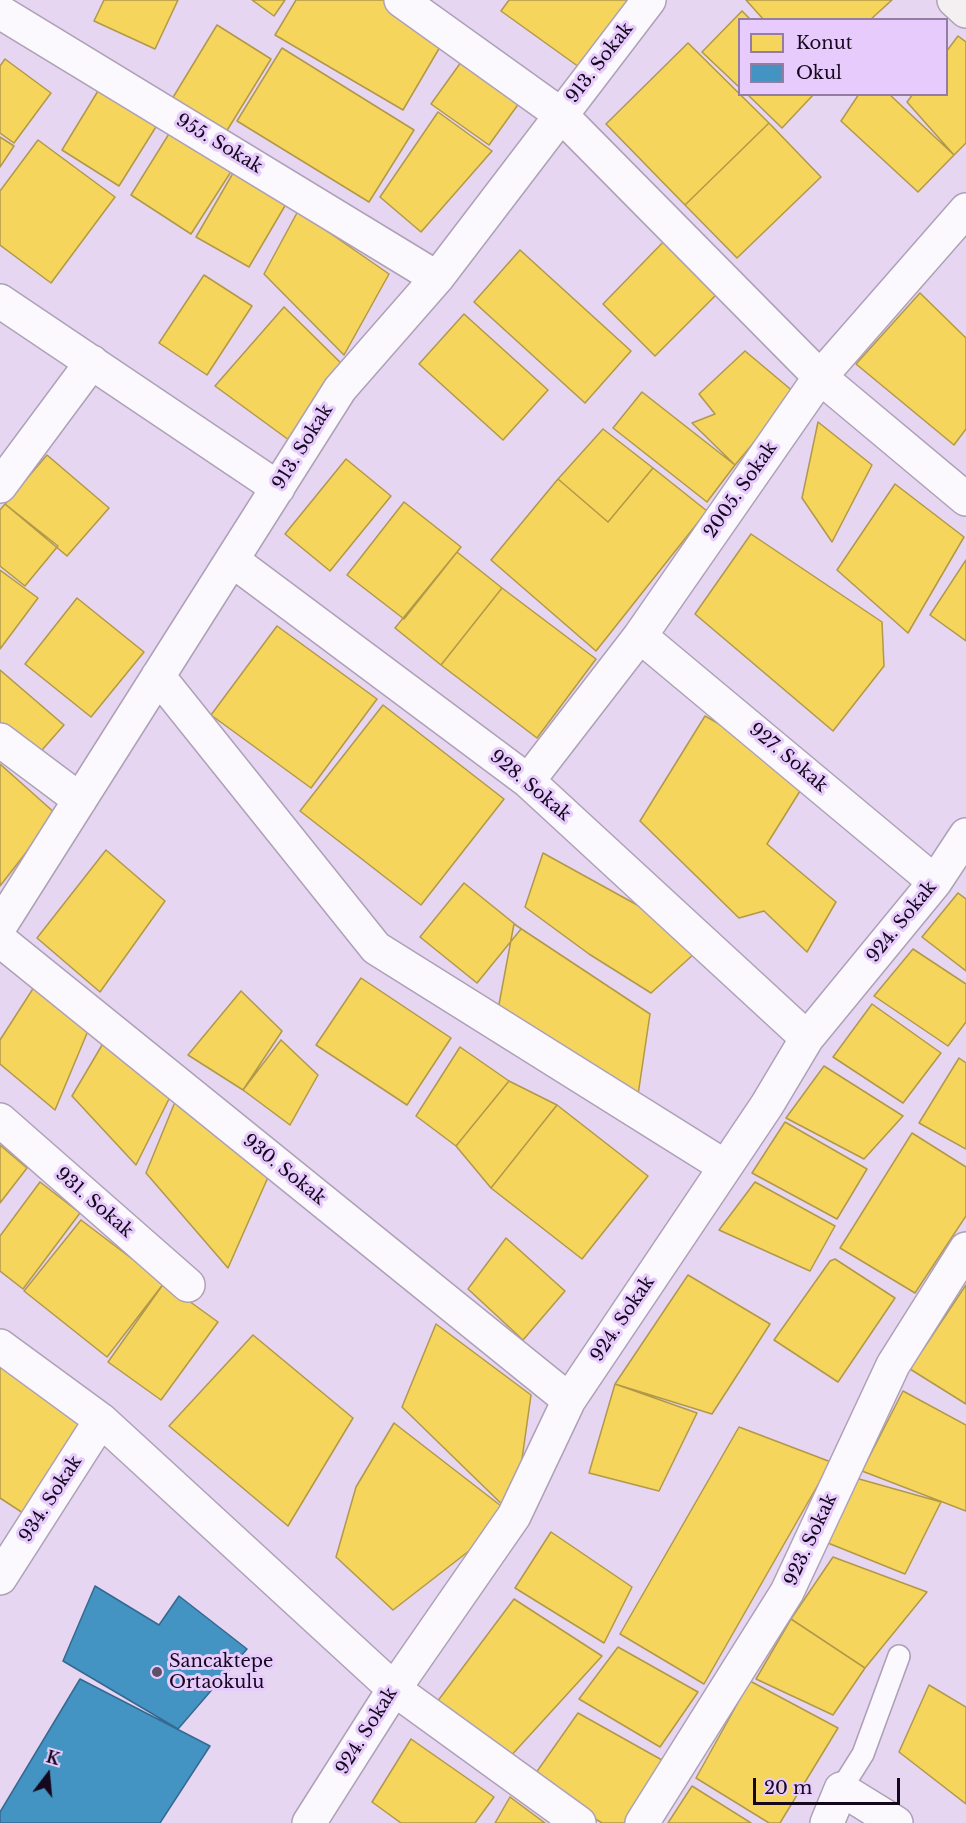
<!DOCTYPE html>
<html>
<head>
<meta charset="utf-8">
<style>
	body { margin:0 }
	#map { position:relative; width:966px; height:1823px; overflow:hidden; background:#e6d6f1; font-family:"Libre Baskerville",serif }
	canvas { display:block }
	.legend { position:absolute; left:738px; top:18px; width:210px; height:78px; box-sizing:border-box; background:#e7cbfc; border:2px solid #937da3; margin:0; padding:8px 10px; list-style:none; font-size:18px; color:#15081d }
	.legend li { display:flex; align-items:center; gap:12px; height:30px }
	.legend b { width:30px; border:2px solid #937da3 }
	.north { position:absolute; left:18px; top:1745px; width:60px; height:60px; -webkit-text-stroke:4px #e7cbfc; paint-order:stroke; rotate:16deg; font-size:16px; font-weight:700; line-height:24px; text-align:center; color:#15081d }
	.north::after { content:''; display:block; margin:auto; width:21px; height:27px; background:#15081d; clip-path:polygon(50% 0,100% 100%,50% 72%,0 100%) }
	.scale { position:absolute; left:753px; top:1778px; width:147px; height:27px; box-sizing:border-box; border:3px solid #15081d; border-top:0; padding-left:8px; font-size:18px; line-height:21px; white-space:nowrap; color:#15081d; -webkit-text-stroke:4px #e7cbfc; paint-order:stroke }
</style>
</head>
<body>
<div id="map">
<canvas width="966" height="1823"></canvas>
<ul class="legend">
<li><b style="height:16px;background:#f6d55c"></b>Konut</li>
<li><b style="height:16px;background:#4393c3"></b>Okul</li>
</ul>
<div class="north">K</div>
<div class="scale">20 m</div>
</div>
<script>
const ctx = document.querySelector('canvas').getContext('2d');
ctx.lineJoin = 'round';
function fillPath(path, color) { ctx.fillStyle = color; ctx.fill(path, 'evenodd'); }
const poly = rows => new Path2D(rows.map(r => 'M' + r).join(''));
function strokePath(path, color, width, dash) { ctx.strokeStyle = color; ctx.lineWidth = width; ctx.lineCap = dash ? 'butt' : 'round'; ctx.setLineDash(dash || []); ctx.stroke(path); }
function drawText(font, color, halo, rows, align = 'center') {
  ctx.font = font + ' "Libre Baskerville",serif'; ctx.lineWidth = 6; ctx.setLineDash([]); ctx.textBaseline = 'middle'; ctx.strokeStyle = halo; ctx.fillStyle = color; for (const [text, x, y, turn = 0] of rows) {
    ctx.save(); ctx.translate(x, y); ctx.rotate((+turn || 0) * Math.PI / 180); ctx.textAlign = isNaN(turn) ? turn : align; if (halo) ctx.strokeText(text, 0, 0); ctx.fillText(text, 0, 0); ctx.restore();
  }
}
const homes = poly([
	[104,0,178,0,155,49,94,21,104,0],
	[252,0,285,0,274,16,252,0],
	[296,0,388,0,447,35,403,110,275,35,296,0],
	[509,0,628,0,579,67,501,11,509,0],
	[746,0,892,0,870,20,764,20,746,0],
	[742,11,751,20,740,20,740,88,702,52,742,11],
	[217,25,271,59,223,137,169,104,217,25],
	[958,36,966,42,966,143,954,155,907,102,913,94,946,94,946,52,958,36],
	[688,43,769,123,685,205,606,124,688,43],
	[282,48,414,130,369,202,237,121,282,48],
	[464,58,522,99,489,145,431,104,464,58],
	[5,59,51,93,14,143,0,133,0,66,5,59],
	[101,86,159,122,119,186,62,150,101,86],
	[747,94,814,94,782,128,747,94],
	[859,94,889,94,954,155,918,192,841,121,859,94],
	[438,112,492,151,421,232,380,197,438,112],
	[769,123,821,177,737,258,685,205,769,123],
	[172,129,234,167,191,234,131,195,172,129],
	[0,137,14,146,0,167,0,137],
	[38,140,115,197,51,283,0,245,0,191,38,140],
	[236,168,289,199,249,267,196,237,236,168],
	[298,211,389,274,344,355,264,274,298,211],
	[671,234,724,287,655,356,603,304,671,234],
	[520,250,631,351,585,403,474,302,520,250],
	[204,275,252,306,207,375,159,343,204,275],
	[920,293,966,338,966,429,954,445,856,364,920,293],
	[284,307,345,367,293,443,215,386,284,307],
	[464,314,548,390,503,440,419,364,464,314],
	[745,351,795,393,735,465,692,423,715,414,699,394,745,351],
	[642,392,735,465,707,502,613,428,642,392],
	[818,422,872,465,832,542,802,498,818,422],
	[603,429,653,468,608,522,558,479,603,429],
	[47,455,109,508,67,556,5,504,47,455],
	[346,459,391,496,330,571,285,534,346,459],
	[653,468,707,511,596,651,491,560,558,479,608,522,653,468],
	[895,484,964,537,908,633,837,570,895,484],
	[404,502,461,547,404,619,347,575,404,502],
	[5,504,58,546,25,586,0,566,0,510,5,504],
	[751,534,882,622,884,666,833,731,695,614,751,534],
	[457,552,502,588,441,665,395,628,457,552],
	[966,560,966,641,930,615,966,560],
	[0,570,38,598,0,649,0,570],
	[502,588,596,659,537,738,441,665,502,588],
	[77,598,144,652,91,717,25,664,77,598],
	[277,626,377,699,311,788,211,715,277,626],
	[0,670,64,725,35,758,0,729,0,670],
	[383,705,504,799,421,905,300,811,383,705],
	[705,716,810,775,767,844,836,902,807,952,764,911,739,918,640,821,705,716],
	[0,764,56,814,0,886,0,764],
	[106,850,165,901,100,992,37,938,106,850],
	[543,853,706,943,651,993,589,954,525,907,543,853],
	[464,883,521,929,477,983,420,937,464,883],
	[958,893,966,899,966,971,922,937,958,893],
	[514,924,650,1014,638,1095,497,1015,514,924],
	[913,949,966,984,966,1022,948,1046,874,996,913,949],
	[361,978,451,1038,407,1105,316,1045,361,978],
	[36,984,90,1026,55,1110,0,1064,0,1040,36,984],
	[241,991,282,1031,243,1090,188,1055,241,991],
	[872,1004,941,1053,903,1103,833,1057,872,1004],
	[105,1040,172,1093,136,1165,72,1096,105,1040],
	[281,1040,318,1075,290,1125,243,1090,281,1040],
	[460,1047,509,1081,456,1146,416,1116,460,1047],
	[959,1058,966,1063,966,1149,919,1123,959,1058],
	[824,1066,903,1116,864,1159,786,1118,824,1066],
	[509,1081,557,1105,491,1188,456,1146,509,1081],
	[175,1102,269,1175,228,1268,146,1173,175,1102],
	[557,1105,648,1176,582,1259,491,1188,557,1105],
	[785,1122,867,1169,837,1219,752,1173,785,1122],
	[912,1133,966,1167,966,1216,915,1293,840,1248,912,1133],
	[0,1145,27,1168,0,1203,0,1145],
	[40,1182,80,1213,23,1289,0,1271,0,1236,40,1182],
	[755,1182,835,1226,810,1271,719,1230,755,1182],
	[81,1220,164,1283,107,1357,24,1291,81,1220],
	[506,1238,565,1291,523,1340,468,1289,506,1238],
	[835,1259,895,1298,838,1382,774,1340,830,1261,835,1259],
	[688,1275,770,1324,712,1414,615,1384,688,1275],
	[164,1283,218,1322,161,1400,108,1362,164,1283],
	[966,1285,966,1404,910,1369,966,1285],
	[436,1324,531,1395,514,1516,402,1407,436,1324],
	[253,1335,353,1418,288,1526,169,1426,253,1335],
	[4,1364,90,1424,26,1515,0,1498,0,1369,4,1364],
	[615,1384,697,1413,659,1491,589,1473,615,1384],
	[903,1391,966,1425,966,1511,862,1471,903,1391],
	[394,1423,514,1516,393,1610,336,1557,356,1487,394,1423],
	[739,1427,831,1462,704,1684,620,1634,739,1427],
	[852,1477,941,1502,905,1574,818,1539,852,1477],
	[551,1532,632,1587,604,1643,515,1588,551,1532],
	[833,1557,927,1592,865,1668,791,1619,833,1557],
	[514,1599,602,1656,508,1759,437,1702,514,1599],
	[791,1619,865,1668,833,1715,756,1679,791,1619],
	[618,1647,698,1692,660,1747,579,1699,618,1647],
	[750,1681,838,1728,780,1823,769,1823,696,1778,750,1681],
	[929,1685,966,1707,966,1804,899,1752,929,1685],
	[578,1713,669,1764,625,1823,602,1823,531,1780,578,1713],
	[411,1739,494,1797,475,1823,401,1823,372,1802,411,1739],
	[692,1786,751,1823,668,1823,692,1786],
	[510,1797,545,1823,495,1823,510,1797]
]);
fillPath(homes, '#f6d55c');
strokePath(homes, '#b29849', 1.5);
const schools = poly([
	[95,1586,159,1625,179,1596,247,1649,178,1729,63,1661,95,1586],
	[80,1679,210,1746,160,1823,0,1823,0,1812,80,1679]
]);
fillPath(schools, '#4393c3');
strokePath(schools, '#356991', 1.5);
const service = poly([
	[841,1789,863,1754,899,1656]
]);
const minor = poly([
	[401,0,560,114,820,377,966,499],
	[0,12,437,278],
	[0,301,278,488],
	[0,486,92,362],
	[232,560,528,781,807,1038],
	[640,636,935,882],
	[158,676,376,948,724,1166],
	[0,740,80,800],
	[528,781,640,636,820,377,966,210],
	[0,926,340,389,437,278,649,0],
	[0,940,569,1400],
	[0,1120,188,1285],
	[0,1346,101,1420,394,1689,579,1823],
	[0,1578,101,1420],
	[309,1823,394,1689,514,1516,569,1400,767,1105,807,1038,935,882,966,835],
	[642,1823,787,1592,893,1365,966,1249],
	[827,1823,841,1789,896,1823]
]);
const secondary = poly([
	[954,0,966,11]
]);
strokePath(service, '#ada1b7', 24);
strokePath(minor, '#ada1b7', 36);
strokePath(secondary, '#ada1b7', 36);
strokePath(service, '#fbf9fd', 21);
strokePath(minor, '#fbf9fd', 33);
strokePath(secondary, '#f4f0f1', 33);
for (const [x, y, r, color] of [
	[157,1672,6,"#5e5067"]
]) { const dot = new Path2D(); dot.arc(x, y, r, 0, 2 * Math.PI); ctx.fillStyle = color; ctx.fill(dot); strokePath(dot, '#e7cbfc', 2); }
drawText('18px', '#15081d', '#e7cbfc', [
	["913. Sokak",600,63,-52],
	["955. Sokak",219,144,31],
	["913. Sokak",303,447,-58],
	["2005. Sokak",741,490,-55],
	["927. Sokak",788,758,40],
	["928. Sokak",530,786,40],
	["924. Sokak",902,922,-51],
	["930. Sokak",284,1170,39],
	["931. Sokak",94,1203,41],
	["924. Sokak",623,1319,-56],
	["934. Sokak",51,1499,-57],
	["923. Sokak",811,1540,-65],
	["924. Sokak",367,1731,-58]
]);
drawText('18px', '#15081d', '#e7cbfc', [
	["Sancaktepe",169,1662],
	["Ortaokulu",169,1683]
], 'left');
</script>
</body>
</html>
